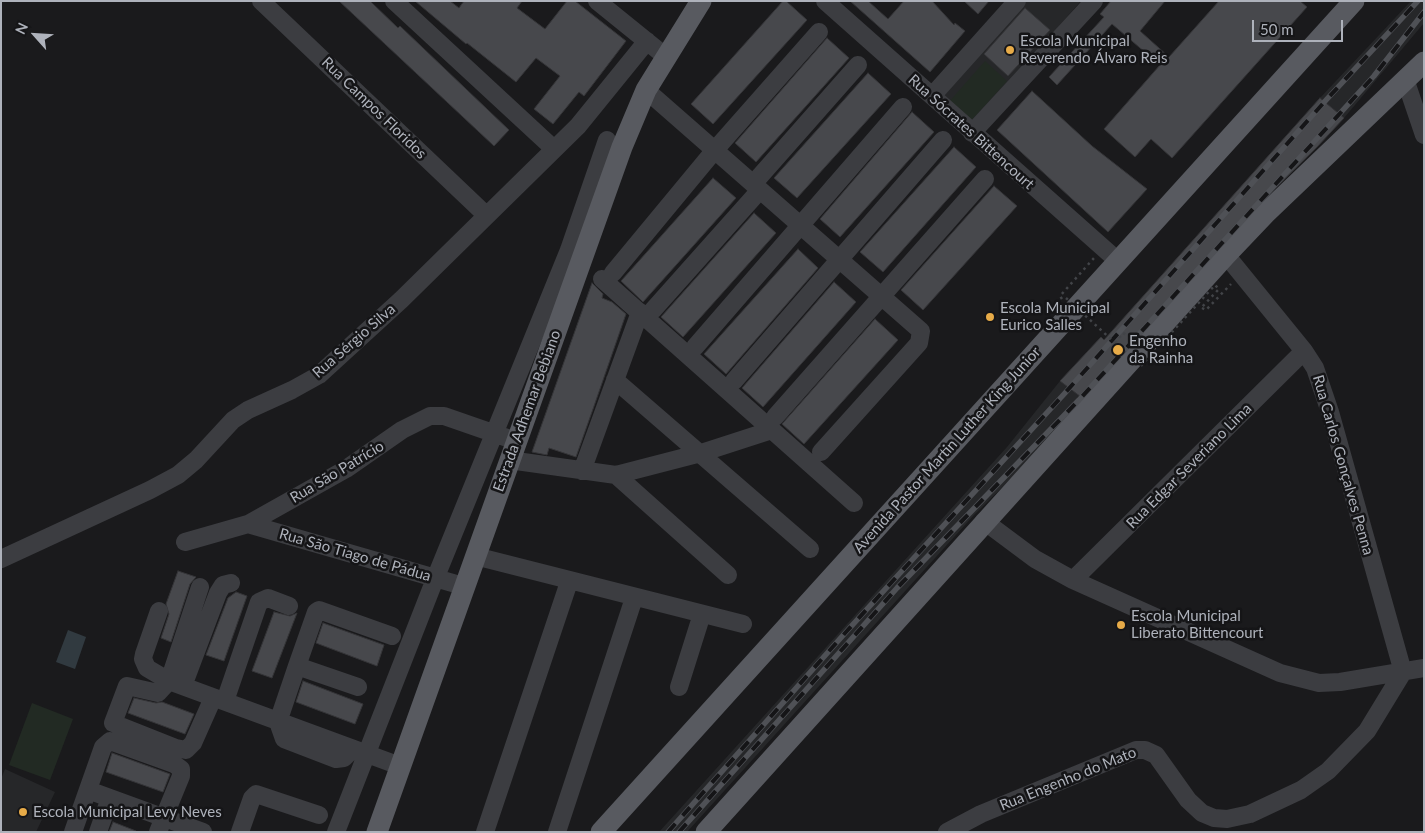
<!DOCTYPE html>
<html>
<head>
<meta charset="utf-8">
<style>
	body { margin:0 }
	#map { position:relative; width:1425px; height:833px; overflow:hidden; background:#1a1a1c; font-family:Lato,sans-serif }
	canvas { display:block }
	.frame { position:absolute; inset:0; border:2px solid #aeb2bb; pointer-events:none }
	.north { position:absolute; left:10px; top:10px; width:50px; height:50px; -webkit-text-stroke:4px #151517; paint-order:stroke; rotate:296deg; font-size:14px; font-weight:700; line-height:20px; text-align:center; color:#aeb2bb }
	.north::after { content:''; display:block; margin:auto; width:18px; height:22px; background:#aeb2bb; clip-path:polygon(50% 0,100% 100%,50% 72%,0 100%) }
	.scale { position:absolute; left:1252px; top:20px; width:91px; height:22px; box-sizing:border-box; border:2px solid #aeb2bb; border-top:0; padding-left:6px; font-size:15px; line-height:18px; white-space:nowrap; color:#aeb2bb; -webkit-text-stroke:4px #151517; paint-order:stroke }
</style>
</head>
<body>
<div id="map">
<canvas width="1425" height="833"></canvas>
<div class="frame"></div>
<div class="north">N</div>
<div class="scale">50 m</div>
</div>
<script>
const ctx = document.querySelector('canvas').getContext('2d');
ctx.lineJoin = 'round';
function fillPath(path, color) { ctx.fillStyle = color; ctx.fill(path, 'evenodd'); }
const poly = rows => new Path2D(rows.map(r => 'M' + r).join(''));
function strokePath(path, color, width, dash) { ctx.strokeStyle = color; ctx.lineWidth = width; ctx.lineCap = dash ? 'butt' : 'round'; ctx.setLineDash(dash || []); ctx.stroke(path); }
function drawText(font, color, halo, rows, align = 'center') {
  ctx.font = font + ' Lato,sans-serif'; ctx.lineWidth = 5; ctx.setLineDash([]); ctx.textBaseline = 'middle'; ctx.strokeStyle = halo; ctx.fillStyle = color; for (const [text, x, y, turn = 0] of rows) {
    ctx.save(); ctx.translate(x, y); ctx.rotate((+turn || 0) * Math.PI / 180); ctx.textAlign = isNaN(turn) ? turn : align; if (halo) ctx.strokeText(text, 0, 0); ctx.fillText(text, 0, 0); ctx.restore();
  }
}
fillPath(poly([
	[1026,1,1081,1,970,127,940,100],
	[1411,1,1424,1,1424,23,1344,118,1320,98],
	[1060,381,1084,399,1029,461,974,515,687,832,659,832,1007,447],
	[5,769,55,792,36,832,1,832,1,779]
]), '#262729');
fillPath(poly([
	[985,61,1007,81,969,123,948,103],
	[32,703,73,719,50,780,9,765]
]), '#222a23');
fillPath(poly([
	[68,630,86,637,75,669,56,662]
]), '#313a40');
const building = poly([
	[339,1,370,1,398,28,400,26,509,130,494,146,339,1],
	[415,1,450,1,459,8,464,1,522,1,517,8,545,29,567,1,575,1,626,41,584,96,579,92,553,124,534,109,560,76,536,58,516,82,467,43,466,44,415,1],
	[783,1,786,1,807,20,713,124,691,104,783,1],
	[850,1,868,1,888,19,904,1,932,1,954,25,955,23,965,31,930,72,850,1],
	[964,1,989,1,978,14,964,1],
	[1111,1,1165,1,1140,31,1169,57,1219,1,1300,1,1307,7,1172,158,1151,139,1135,157,1104,129,1160,65,1112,24,1057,85,1049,77,1104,17,1100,14,1111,1],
	[1025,8,1050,30,1008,76,984,54,1025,8],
	[827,38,849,58,756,162,735,143,827,38],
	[868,73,891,94,797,198,774,178,868,73],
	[1032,91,1092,146,1147,189,1108,232,997,130,1032,91],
	[1320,98,1344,118,1317,147,1217,246,1081,397,1060,381,1101,337,1104,340,1320,98],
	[912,112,934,132,840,237,820,219,912,112],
	[954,147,976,167,883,272,860,252,954,147],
	[713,178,736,198,643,302,621,281,713,178],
	[994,186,1017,206,923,310,901,290,994,186],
	[754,213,776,233,683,337,661,317,754,213],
	[798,249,818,268,726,374,704,354,798,249],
	[834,282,856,302,763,407,742,388,834,282],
	[592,283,603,294,602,298,612,302,626,314,593,409,576,457,549,448,547,455,532,452,592,283],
	[875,319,898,340,804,444,782,424,875,319],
	[178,571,196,577,190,584,171,642,161,638,169,614,166,604,178,571],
	[236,592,247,596,224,661,206,655,228,598,236,592],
	[274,612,290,616,297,613,272,678,252,671,274,612],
	[323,623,384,645,377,666,316,643,323,623],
	[303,681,363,704,355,724,296,702,303,681],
	[134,698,156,703,162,702,194,714,185,734,128,713,134,698],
	[112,753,170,774,163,792,106,772,112,753],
	[113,822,136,831,136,832,109,832,113,822]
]);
fillPath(building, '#47484c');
strokePath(building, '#353538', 1);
strokePath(poly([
	[1062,299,1060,296,1094,258],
	[1202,308,1206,310,1231,284],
	[1115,343,1123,333,1127,336]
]), '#424448', 2.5, [2.5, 4]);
strokePath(poly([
	[261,1,486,215],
	[394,1,554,149],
	[597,1,665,56],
	[825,1,1118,261],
	[1405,79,1424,135],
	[646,90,921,331,919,343,821,452],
	[932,96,1017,1],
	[972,133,1094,1],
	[753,184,858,65],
	[1226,255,1304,351,1315,368,1330,412,1403,672],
	[613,273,714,151,819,32],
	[602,279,854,503],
	[653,310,760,190],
	[695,347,903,107],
	[615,380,810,549],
	[734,381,943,140],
	[775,417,985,179],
	[509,460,616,475,701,453,772,430],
	[582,471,640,312],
	[616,475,728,575],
	[984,521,1035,559,1073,580,1280,673,1319,683,1340,682,1424,668],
	[248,524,463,586],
	[185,542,248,524,346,469,402,430,430,416,444,416,516,441],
	[475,556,743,624],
	[1,559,150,490,178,475,196,460,233,420,248,410,292,390,319,375,401,300,578,126,647,41],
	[1073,580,1304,351],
	[200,587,169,681,158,693,127,686,113,723,176,748,186,750,193,743,213,698],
	[159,611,144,654,143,659,147,668,169,681,400,766],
	[297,666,358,687],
	[183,686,218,593,223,585,231,583],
	[679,687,702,614],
	[225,701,259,602,268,598,289,606],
	[353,749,344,758,336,759,284,739,278,722,297,666,316,612,319,610,392,636],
	[88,790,203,832],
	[73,832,103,747,110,741,174,764,181,769,181,776,158,832],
	[98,832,110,798],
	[240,832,252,798,256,794,319,815],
	[336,832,435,579,569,250,607,140],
	[485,832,569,582],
	[557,832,634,598],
	[947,832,981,814,1136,750,1145,750,1156,755,1188,800,1202,813,1214,818,1227,819,1250,814,1301,790,1328,771,1367,731,1403,672]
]), '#3c3d41', 18);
strokePath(poly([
	[377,832,622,147,646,90,701,1],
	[601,832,1354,1],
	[706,832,1226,255,1265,214,1424,62]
]), '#585a60', 21);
const rail = poly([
	[668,832,846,632,1065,393,1327,99,1418,1],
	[679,832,897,588,1079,400,1374,76,1424,12]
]);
strokePath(rail, '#4f5156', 5.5);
strokePath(rail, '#151517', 4, [11]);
strokePath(poly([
	[1066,298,1137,363],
	[1141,366,1215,285,1219,289,1202,307]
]), '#424448', 2.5, [2.5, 4]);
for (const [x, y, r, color] of [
	[1010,50,5,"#e7ab48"],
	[990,317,5,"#e7ab48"],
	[1118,350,6,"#e7ab48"],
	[1121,625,5,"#e7ab48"],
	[23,812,5,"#e7ab48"]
]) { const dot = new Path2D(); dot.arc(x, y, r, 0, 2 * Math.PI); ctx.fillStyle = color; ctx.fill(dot); strokePath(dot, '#151517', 2); }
drawText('15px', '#aeb2bb', '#151517', [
	["Escola Municipal",1020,41],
	["Reverendo Álvaro Reis",1020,58],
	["Escola Municipal",1000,308],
	["Eurico Salles",1000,325],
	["Engenho",1129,341],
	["da Rainha",1129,358],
	["Escola Municipal",1131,616],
	["Liberato Bittencourt",1131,633],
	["Escola Municipal Levy Neves",33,812]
], 'left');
drawText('15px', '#aeb2bb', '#151517', [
	["Rua Campos Floridos",374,108,44],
	["Rua Sócrates Bittencourt",971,132,42],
	["Rua Sérgio Silva",354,341,-41],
	["Estrada Adhemar Bebiano",527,411,-70],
	["Avenida Pastor Martin Luther King Junior",947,450,-48],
	["Rua Carlos Gonçalves Penna",1343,465,74],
	["Rua Edgar Severiano Lima",1189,466,-45],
	["Rua São Patrício",337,472,-31],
	["Rua São Tiago de Pádua",355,555,16],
	["Rua Engenho do Mato",1068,779,-22]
]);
</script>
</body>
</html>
